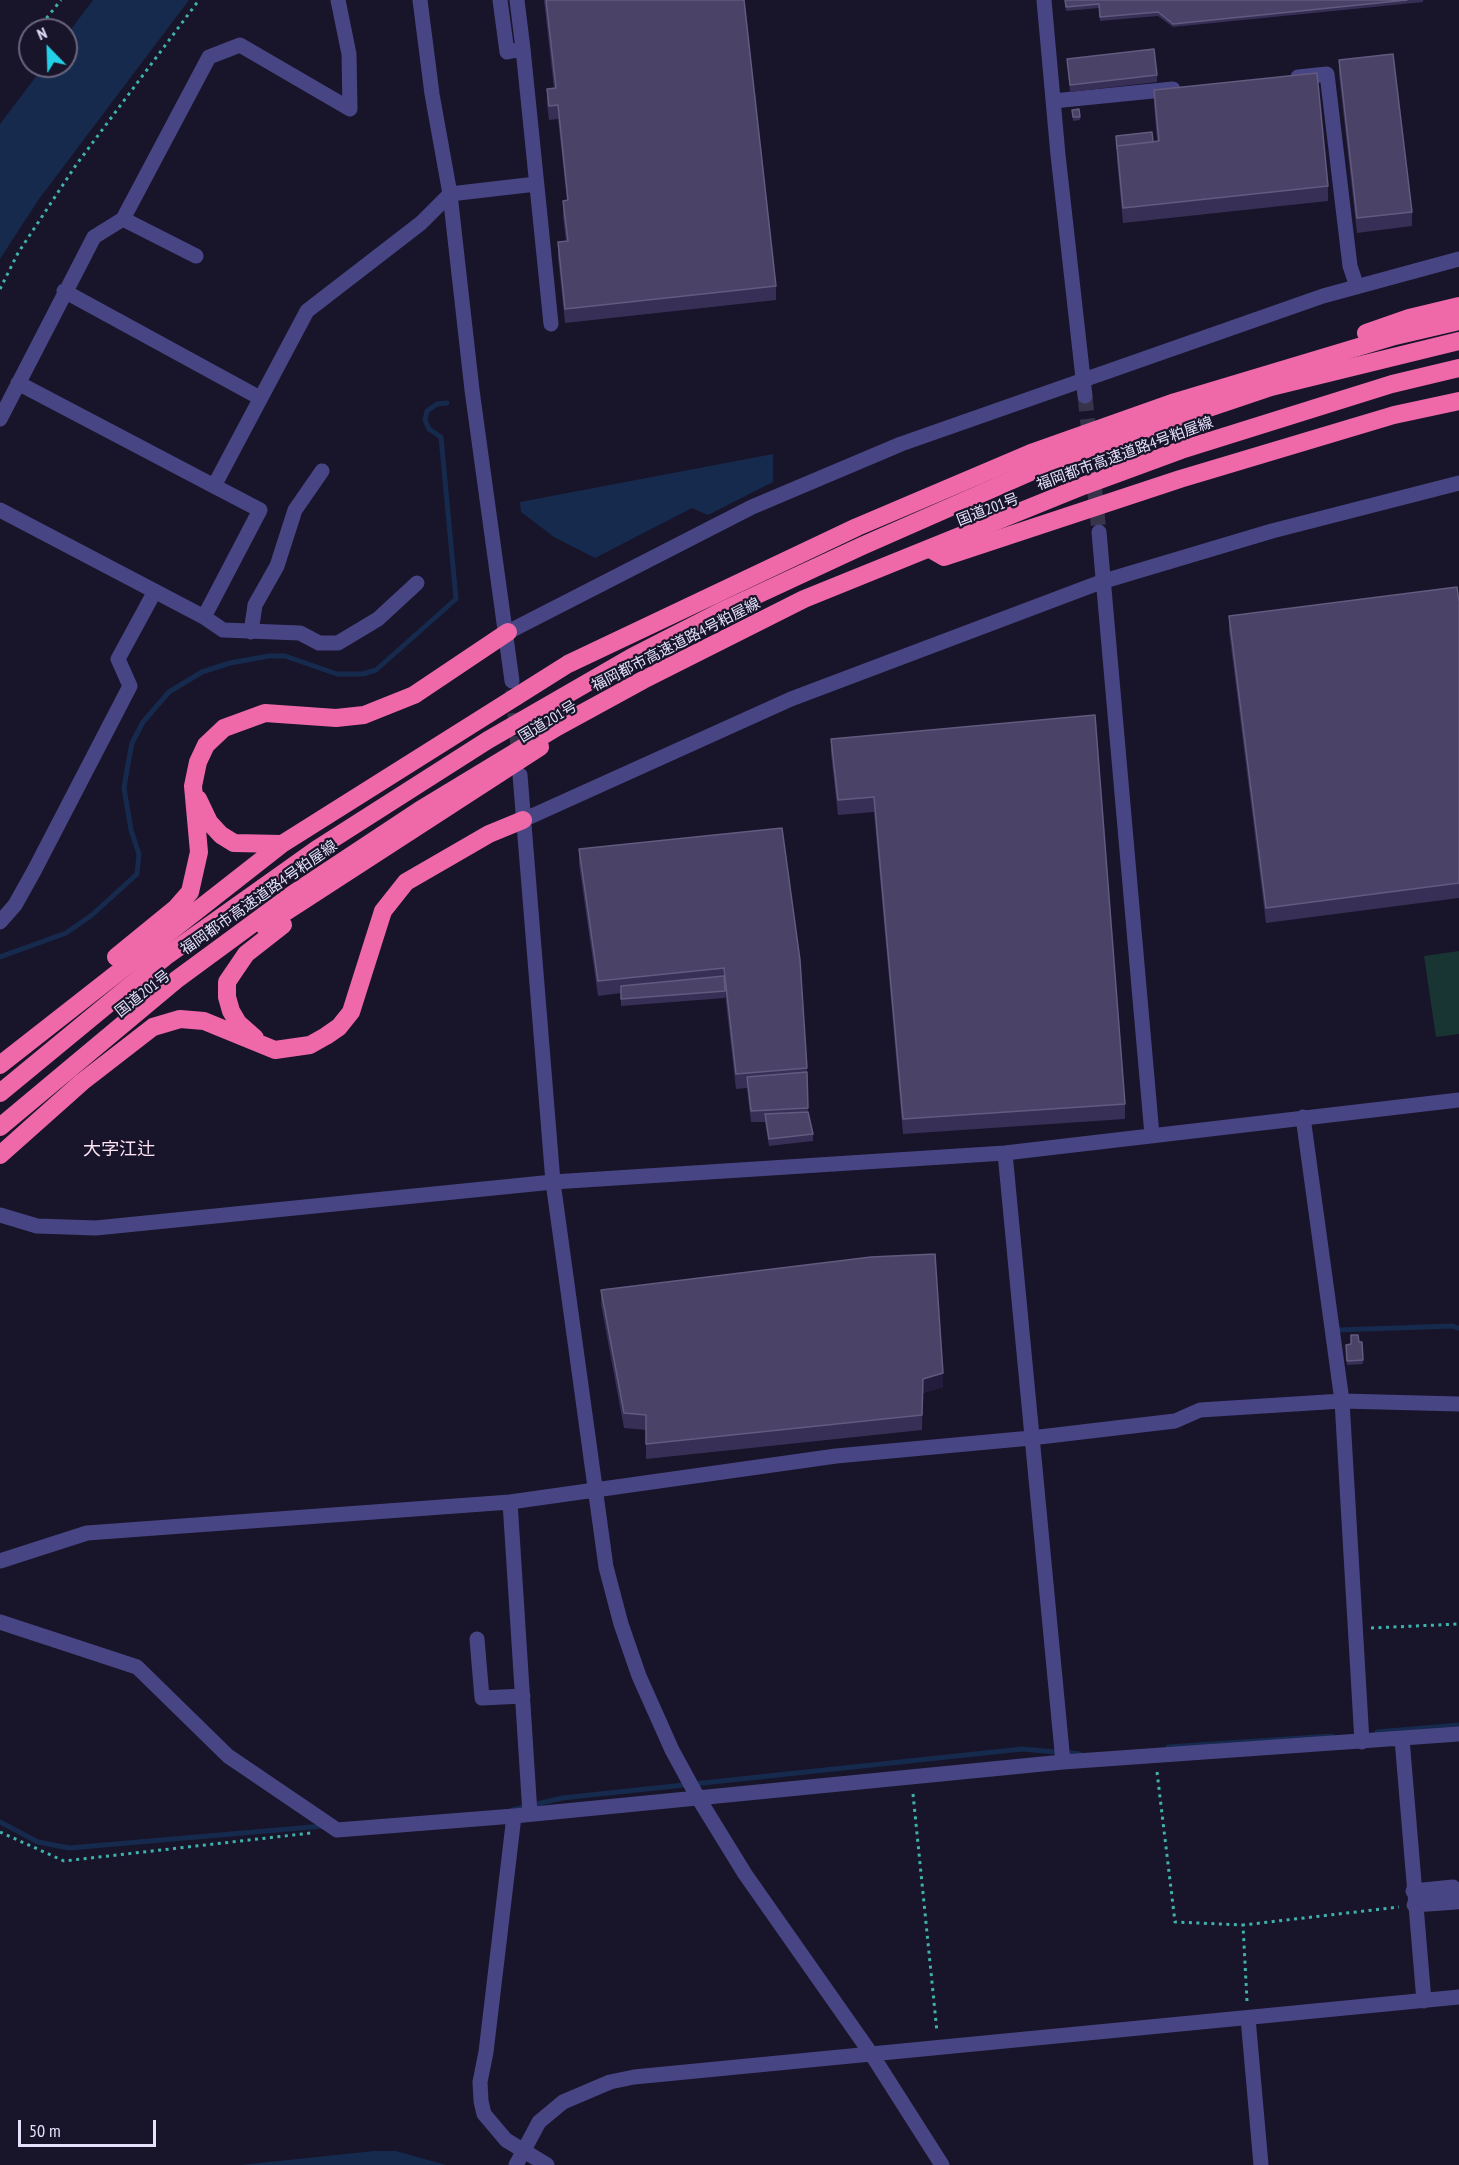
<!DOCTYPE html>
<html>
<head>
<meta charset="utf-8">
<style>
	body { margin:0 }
	#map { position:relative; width:1459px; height:2165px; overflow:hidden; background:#18142a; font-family:"PT Sans Narrow",sans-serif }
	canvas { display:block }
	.north { position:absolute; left:18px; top:18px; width:60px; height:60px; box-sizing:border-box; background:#18142a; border:2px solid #6a667e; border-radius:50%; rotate:337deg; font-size:16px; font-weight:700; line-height:24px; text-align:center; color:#e4e1fc }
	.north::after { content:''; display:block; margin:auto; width:21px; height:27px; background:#22d1e7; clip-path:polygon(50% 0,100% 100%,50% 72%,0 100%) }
	.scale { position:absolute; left:18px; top:2120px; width:138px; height:27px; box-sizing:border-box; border:3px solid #e4e1fc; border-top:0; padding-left:8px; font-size:18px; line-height:21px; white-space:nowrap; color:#e4e1fc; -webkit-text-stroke:4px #18142a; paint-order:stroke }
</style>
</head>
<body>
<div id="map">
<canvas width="1459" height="2165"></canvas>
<div class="north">N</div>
<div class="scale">50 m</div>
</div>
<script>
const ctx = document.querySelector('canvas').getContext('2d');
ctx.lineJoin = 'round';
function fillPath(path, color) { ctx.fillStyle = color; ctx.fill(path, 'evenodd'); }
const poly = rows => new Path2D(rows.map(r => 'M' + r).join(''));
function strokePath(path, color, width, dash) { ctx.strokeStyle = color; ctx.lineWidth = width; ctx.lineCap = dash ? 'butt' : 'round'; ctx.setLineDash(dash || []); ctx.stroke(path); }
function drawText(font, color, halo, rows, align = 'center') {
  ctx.font = font + ' "PT Sans Narrow","Noto Sans JP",sans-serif'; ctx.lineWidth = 4.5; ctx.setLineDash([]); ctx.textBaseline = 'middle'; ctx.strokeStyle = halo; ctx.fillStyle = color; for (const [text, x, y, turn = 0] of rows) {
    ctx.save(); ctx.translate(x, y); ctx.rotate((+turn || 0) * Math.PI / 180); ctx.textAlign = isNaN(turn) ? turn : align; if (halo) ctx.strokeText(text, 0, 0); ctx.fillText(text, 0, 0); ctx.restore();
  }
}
fillPath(poly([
	[1459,951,1459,1034,1436,1037,1424,956]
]), '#183433');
fillPath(poly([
	[93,0,189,0,39,199,0,259,0,124,44,66,66,66,66,36],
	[773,454,773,482,708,515,692,508,595,558,554,537,521,512,520,502],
	[374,2151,396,2151,446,2165,240,2165]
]), '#162a4d');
strokePath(poly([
	[0,957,66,933,92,915,137,874,139,854,131,830,124,788,128,764,132,743,143,722,169,692,202,672,230,663,269,656,285,656,337,674,363,674,376,670,456,599,441,437,429,429,425,420,427,411,437,404,447,403],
	[1339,1330,1452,1326,1459,1328],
	[1377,1732,1459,1725],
	[1168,1747,1332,1736],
	[512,1810,562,1798,1022,1749,1080,1754],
	[0,1822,38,1842,69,1848,324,1826]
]), '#162a4d', 5);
strokePath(poly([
	[1085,396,1099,532],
	[513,690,519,759]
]), '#37334a', 15, [15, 8]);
strokePath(poly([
	[37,30,61,0],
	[21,51,30,39],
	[0,289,18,253,76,165,199,0],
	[1371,1628,1459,1624],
	[1157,1772,1175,1922,1243,1925],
	[913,1794,937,2032],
	[0,1832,64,1861,311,1833],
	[1247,2001,1243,1925,1399,1907]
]), '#3fb2ac', 3, [3, 4.5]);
strokePath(poly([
	[420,0,432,94,450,194,472,390,512,681],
	[500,0,507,52,523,49,551,324],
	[517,0,523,49],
	[1044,0,1058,155,1085,396],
	[1298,77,1327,74,1350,266,1357,287],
	[1053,101,1173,89],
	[123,219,196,256],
	[64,291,260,398],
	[18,383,214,486],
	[0,419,94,237,123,219,209,57,240,45,350,109,349,54,338,0],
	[0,510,204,617,223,630,300,633,319,643,338,643,378,619,417,583],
	[1099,532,1152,1135],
	[204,617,260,510,214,486,307,311,421,223,450,194,536,184],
	[251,632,255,605,277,566,295,510,322,471],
	[508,632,752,507,901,444,1323,296,1459,259],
	[520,775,553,1182,606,1567,621,1624,639,1676,672,1750,697,1796,745,1874,872,2055,942,2165],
	[523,820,791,699,1101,582,1272,531,1459,483],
	[0,922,15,905,34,871,130,686,118,659,155,591],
	[1303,1117,1342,1401,1362,1742],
	[1005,1153,1063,1762],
	[0,1215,37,1226,96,1228,553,1182,1005,1153,1459,1100],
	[510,1502,530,1814],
	[0,1561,87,1533,510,1502,836,1456,1031,1438,1175,1421,1200,1410,1342,1401,1459,1404],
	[0,1622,137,1667,228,1756,337,1830,514,1816,1063,1762,1459,1734],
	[477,1639,482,1698,523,1696],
	[1402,1739,1424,2001],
	[514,1816,486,2052,480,2082,481,2101,484,2114,506,2140,547,2165],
	[1413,1891,1453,1887,1456,1902,1414,1905],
	[1248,2018,1261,2165],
	[516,2165,539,2122,563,2102,610,2082,634,2077,1459,1997]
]), '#484584', 15);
strokePath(poly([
	[1366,333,1409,318,1459,306],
	[932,550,944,557,1180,479,1394,415,1459,401],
	[198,799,209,822,221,835,234,843,282,844],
	[264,926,540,747],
	[116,957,176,908,190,892,199,852,193,786,198,762,206,745,224,728,265,713,336,718,364,715,414,695,508,632],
	[255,1038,238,1023,231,1011,227,997,227,982,246,954,283,925],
	[0,1065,282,844,568,664,857,527,1031,453,1175,402,1395,336,1459,321],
	[0,1155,82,1082,153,1027,180,1019,204,1021,275,1050,310,1045,326,1036,339,1027,351,1012,383,911,406,882,489,834,523,820]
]), '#ef69a8', 18);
strokePath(poly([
	[0,1093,165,957,317,849,488,740,632,657,720,612,862,546,1069,455,1271,387,1459,341],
	[0,1127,176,980,293,894,420,810,557,727,643,680,804,599,1083,486,1181,450,1392,384,1459,368]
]), '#ef69a8', 18);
fillPath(poly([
	[544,0,744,0,776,286,776,300,565,323,558,257,558,242,566,242,563,216,563,201,567,201,558,119,549,120,547,104,547,89,554,89],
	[1065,0,1423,0,1423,2,1173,27,1158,16,1100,21,1099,8,1066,11],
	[1067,59,1157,75,1157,82,1070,92],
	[1339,60,1412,212,1412,226,1357,233,1339,75],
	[1154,90,1328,186,1328,201,1123,223,1117,160,1116,136,1153,142,1157,141,1154,105],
	[1079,109,1080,120,1073,121,1072,110],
	[1459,602,1459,898,1266,923,1229,631,1229,616],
	[831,739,1125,1104,1125,1119,903,1134,874,812,838,815,831,754],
	[782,828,807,1068,808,1112,813,1134,813,1141,769,1146,765,1122,751,1122,747,1088,736,1089,725,994,725,998,621,1006,621,993,598,996,579,864,579,849],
	[601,1290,943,1387,923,1393,922,1430,646,1459,646,1430,624,1428,601,1304],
	[1362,1342,1363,1364,1347,1365,1346,1345]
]), '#382f56');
fillPath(poly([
	[943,1373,943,1387,923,1393,922,1430,923,1379]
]), '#231c3d');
const building = poly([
	[546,0,744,0,776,286,565,309,558,242,568,241,563,201,568,200,558,105,549,106,547,89,556,88,546,0],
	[1065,0,1407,0,1173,24,1158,12,1100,17,1099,4,1066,7,1065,0],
	[1154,49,1157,75,1070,85,1067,59,1154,49],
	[1393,54,1412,212,1357,218,1339,60,1393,54],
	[1317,73,1328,186,1123,208,1117,146,1159,141,1154,90,1317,73],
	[1079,109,1080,117,1073,117,1072,110,1079,109],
	[1152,132,1153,142,1117,146,1117,149,1116,136,1152,132],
	[1457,587,1459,602,1459,883,1266,908,1229,616,1457,587],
	[1095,715,1125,1104,903,1119,874,797,838,800,831,739,1095,715],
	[782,828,800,960,807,1068,736,1074,724,968,598,981,579,849,782,828],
	[724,976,725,991,621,999,621,986,724,976],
	[807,1072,808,1108,751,1111,747,1077,807,1072],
	[808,1112,813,1134,769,1139,765,1114,808,1112],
	[935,1254,943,1373,923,1379,922,1415,646,1444,646,1415,624,1413,601,1290,871,1257,935,1254],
	[1351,1335,1358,1335,1359,1342,1362,1342,1363,1360,1347,1361,1346,1345,1351,1344,1351,1335]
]);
fillPath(building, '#4a4267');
strokePath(building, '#625b7f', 1.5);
drawText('15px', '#e4e1fc', '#18142a', [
	["福岡都市高速道路4号粕屋線",1125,454,-20],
	["国道201号",988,510,-21],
	["福岡都市高速道路4号粕屋線",676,645,-27],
	["国道201号",548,722,-31],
	["福岡都市高速道路4号粕屋線",259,898,-35],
	["国道201号",143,994,-38]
]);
drawText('18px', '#fce3f3', '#18142a', [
	["大字江辻",119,1150]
]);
</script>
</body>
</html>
